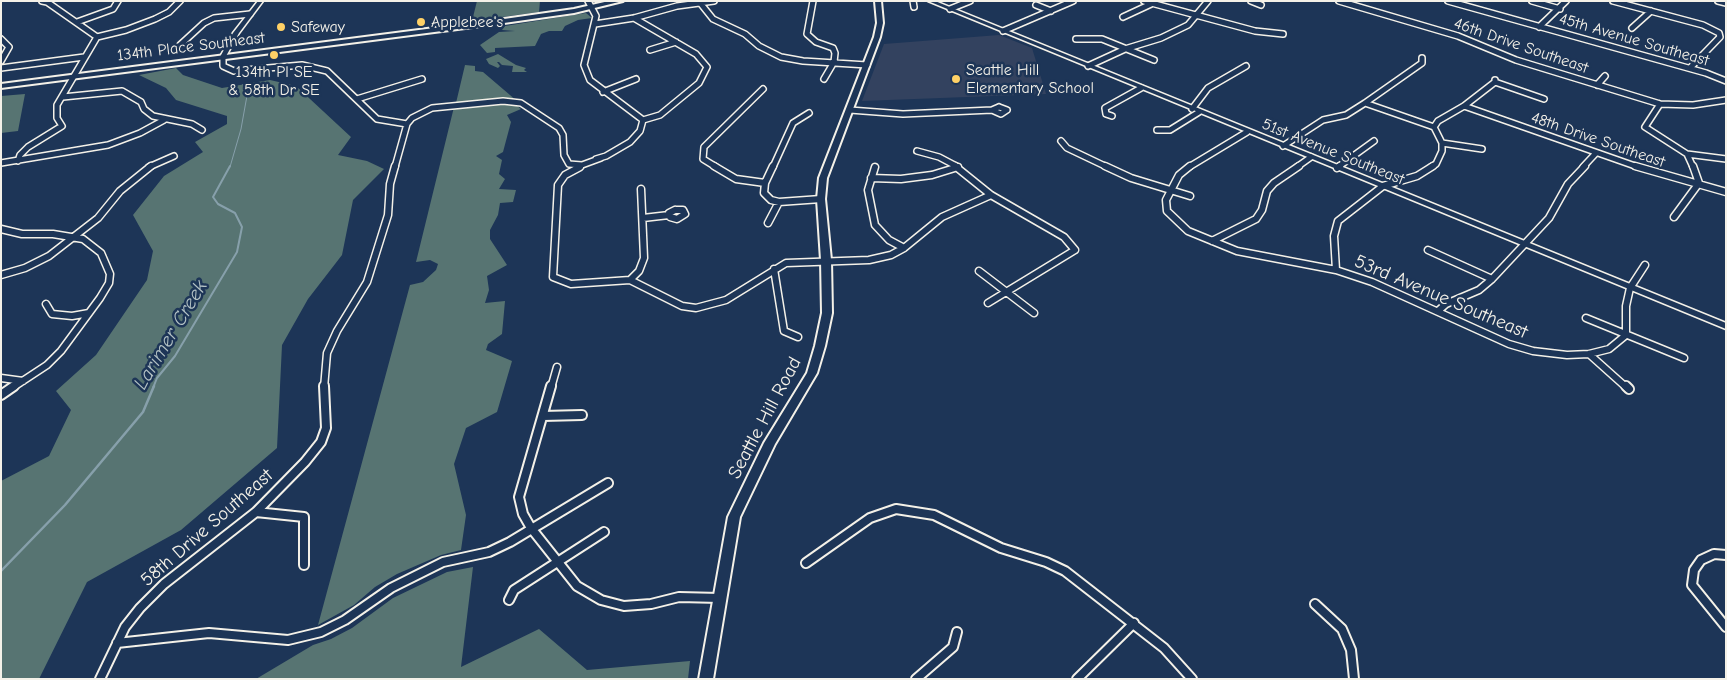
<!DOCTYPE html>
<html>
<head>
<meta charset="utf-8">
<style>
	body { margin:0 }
	#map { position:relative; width:1727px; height:680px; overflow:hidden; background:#1d3557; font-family:"Comic Neue",sans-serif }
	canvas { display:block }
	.frame { position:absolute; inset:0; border:2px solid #f4f1e8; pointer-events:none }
</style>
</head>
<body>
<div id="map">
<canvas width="1727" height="680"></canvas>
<div class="frame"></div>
</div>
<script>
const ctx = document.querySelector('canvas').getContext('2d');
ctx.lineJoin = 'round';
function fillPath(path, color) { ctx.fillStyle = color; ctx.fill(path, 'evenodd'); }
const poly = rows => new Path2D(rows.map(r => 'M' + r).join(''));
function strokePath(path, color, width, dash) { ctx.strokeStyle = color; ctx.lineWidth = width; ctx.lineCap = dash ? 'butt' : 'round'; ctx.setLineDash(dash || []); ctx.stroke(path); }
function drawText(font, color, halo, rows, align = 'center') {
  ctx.font = font + ' "Comic Neue",sans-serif'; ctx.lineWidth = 5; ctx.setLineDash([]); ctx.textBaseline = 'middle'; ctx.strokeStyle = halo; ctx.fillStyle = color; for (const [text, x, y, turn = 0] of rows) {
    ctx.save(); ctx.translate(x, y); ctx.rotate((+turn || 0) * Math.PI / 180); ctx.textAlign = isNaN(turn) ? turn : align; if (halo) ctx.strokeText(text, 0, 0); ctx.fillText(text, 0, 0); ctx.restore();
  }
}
fillPath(poly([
	[999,35,1032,48,1046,94,862,101,884,44]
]), '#33425f');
fillPath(poly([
	[477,1,540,1,539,12,472,21],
	[586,13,592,18,578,20,565,26,562,31,549,31,541,34,535,46,495,48,495,52,487,53,480,45,499,32,515,31,502,30,505,26],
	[498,54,516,65,526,68,524,70,527,72,512,72,513,66,502,65,499,62,497,62,500,66,498,68,489,64,486,59],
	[465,65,475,66,475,71,483,72,517,101,456,103],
	[176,68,183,75,222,88,270,80,296,86,351,137,338,155,367,161,384,169,353,200,342,255,308,299,282,345,277,448,181,530,87,582,39,679,1,679,1,481,49,456,71,410,56,391,96,355,147,280,153,251,133,215,164,176,203,152,195,142,227,124,227,116,176,100,166,88,139,75],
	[25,94,18,131,1,133,1,96],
	[498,104,516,105,521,109,507,115,511,122,503,152,496,156,502,160,499,174,505,179,499,189,516,190,513,202,500,203,498,215,490,230,490,239,507,265,487,276,489,290,485,303,505,301,502,334,488,344,486,350,512,361,497,412,466,428,454,464,466,515,461,550,441,555,397,574,375,587,354,605,318,625,410,285,423,282,436,270,438,264,430,260,416,262,454,107],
	[473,567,461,667,539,629,587,670,690,661,688,679,256,679,313,645,331,639,352,628,393,598,447,572]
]), '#577472');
strokePath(poly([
	[230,167,241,129,248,90,243,85]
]), '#87a0ab', 1);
strokePath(poly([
	[153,388,157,378,175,356,237,252,242,227,235,213,218,204,213,197,230,166]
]), '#87a0ab', 2);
strokePath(poly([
	[1,571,65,505,143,412,154,386]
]), '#87a0ab', 2.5);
const minorFar2 = poly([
	[42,1,47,2,97,37],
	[588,1,596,16,584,65,590,80,643,120],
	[813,1,807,34,816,42,833,48,835,53,834,62,824,79],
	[913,1,914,7],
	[1144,1,1255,31,1283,34],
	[1251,1,1261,5],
	[1339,1,1458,36,1516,60,1660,104,1693,105,1726,100],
	[1448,1,1706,73,1726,81],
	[1532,1,1560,9],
	[1613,1,1703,25,1719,33,1720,37,1690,68],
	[1718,1,1726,3],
	[701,4,713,19,745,34,759,46,781,57,803,61,867,65],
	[1036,5,1051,11],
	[950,9,970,1],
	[1123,17,1151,4],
	[77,22,113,9,118,1],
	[595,24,634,18,677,6,714,1],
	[1539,27,1566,1],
	[1632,28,1651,11],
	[1003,31,1073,1],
	[97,37,126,30,155,19,169,12,180,1],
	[1,39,9,47,1,61],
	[1076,39,1102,39,1154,60],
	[180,45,204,23,214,18,250,14],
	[650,50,676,42],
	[223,57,223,66,234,71,302,65,327,71,377,119,407,124],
	[1088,66,1125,49,1161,38,1188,25,1208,1],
	[1,68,84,57],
	[1495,80,1495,82,1544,99],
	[1597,85,1605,76],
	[603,92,636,79],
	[63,97,122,91,141,102,144,109,153,116,192,124,202,130],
	[357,99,422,79],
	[1365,103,1434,127],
	[1660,104,1645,127,1687,154,1693,167],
	[1464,106,1638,167],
	[999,107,1007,110,1001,114,992,110,999,107],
	[1192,109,1208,88,1246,66],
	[850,110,903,114,992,110],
	[1112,116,1106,114,1105,108,1141,88],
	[1157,130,1170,130,1199,112],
	[1061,141,1067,148,1107,167],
	[1442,143,1482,149],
	[1283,146,1323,120,1346,115,1365,103,1422,63,1422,58],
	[917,151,939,157,958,167],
	[1687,154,1726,159],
	[596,159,606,156,630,142,640,131,643,120,660,115,699,83,707,67,696,54,634,18],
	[18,161,20,155,28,147,62,126,57,118,57,105,97,37],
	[1,163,108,145,140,133,164,120],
	[149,167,174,156],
	[395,167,407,124,412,118,432,108,503,101,521,103,559,128,563,135,564,155,569,164,582,165,601,158],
	[716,167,703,159,704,147,763,89],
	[773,167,793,123,809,113],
	[1189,167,1247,132],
	[1297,167,1311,157],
	[1338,167,1374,141],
	[1431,167,1436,164,1442,151,1442,143,1434,127,1438,121,1464,106,1495,82],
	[1583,167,1596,153]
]);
const minorFar1 = poly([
	[714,166,736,179,765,183],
	[773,166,765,183,764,193,771,200,779,202,821,199],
	[955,166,991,195,1064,237,1075,250,988,303],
	[1105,166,1131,178,1190,196],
	[1190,166,1179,175,1166,200,1167,211,1188,231,1237,251,1336,270,1372,282,1509,344,1533,351,1567,355,1589,354,1609,349,1626,335,1626,306,1630,288,1645,265],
	[1635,166,1726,192],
	[580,167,565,175,558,185,553,277,571,284,630,280,682,306,696,308,726,300,786,263,869,260,891,255,904,248,942,217,991,195],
	[875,167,868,190,875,225,889,240,904,248],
	[1337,168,1340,166],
	[871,178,901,179,932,175,958,167],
	[675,210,683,210,685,214,677,219,670,217,669,213,675,210],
	[1674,217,1699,183,1693,166],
	[643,218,669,215],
	[768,223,779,202],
	[1,229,22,234,53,234,83,239,101,253,110,274,109,283,100,298,61,351,47,365,12,388],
	[1212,241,1256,219,1262,210,1267,191,1274,183,1299,166],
	[1428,250,1492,279],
	[774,269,784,331,798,337],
	[1336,270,1334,236,1338,221,1383,186,1417,176,1433,166],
	[979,271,1034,313],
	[1,275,25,268,49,256,98,218,120,191,151,166],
	[630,280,639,271,644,258,641,189],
	[46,304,52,314,72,316,89,313],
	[1438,311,1446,304,1479,290,1492,279,1549,218,1568,184,1585,166],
	[1586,318,1684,358],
	[1589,354,1627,388],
	[1,378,23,381],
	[324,388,327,353,337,331,367,282,388,215,390,184,395,166],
	[551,388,557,367]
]);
const minor = poly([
	[551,386,519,497,523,514,531,528,577,586,601,600,624,606,651,604,679,597,720,598],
	[1626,386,1629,389],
	[1,395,14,386],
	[543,416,582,415],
	[256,512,304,517,304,565],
	[1726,555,1714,554,1701,560,1694,570,1692,585,1726,627],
	[806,563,870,518,896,509,934,515,1001,548,1046,562,1065,571,1164,648,1192,679],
	[509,600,514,590,604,532],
	[1315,604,1342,629,1351,650,1354,679],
	[117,643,209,633,288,640,321,632,345,620,391,588,443,562,489,552,510,542,608,483],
	[100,679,125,627,140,608,164,584,256,512,305,462,321,442,326,428,324,386],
	[916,679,953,647,957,632],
	[1077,679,1134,623]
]);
const tertiary = poly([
	[258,1,263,1,239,33,225,58,221,58,220,57,233,33,258,1],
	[928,1,935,1,1726,323,1726,329,928,1]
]);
const secondary = poly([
	[875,1,881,1,883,23,880,37,827,178,825,199,831,260,832,313,825,346,817,373,775,444,740,517,713,679,699,679,728,517,764,443,807,373,815,346,822,313,821,260,817,199,819,178,874,37,877,23,875,1]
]);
const primary = poly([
	[609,1,623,1,574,13,504,23,1,88,1,84,504,19,574,9,609,1]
]);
strokePath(minorFar2, '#f4f1e8', 8);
strokePath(minorFar1, '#f4f1e8', 9);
strokePath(minor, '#f4f1e8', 12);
strokePath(tertiary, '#f4f1e8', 3);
strokePath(secondary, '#f4f1e8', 4);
strokePath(primary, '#f4f1e8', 4);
strokePath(minorFar2, '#1d3557', 5);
strokePath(minorFar1, '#1d3557', 6);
strokePath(minor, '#1d3557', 8);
fillPath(tertiary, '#1d3557');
fillPath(secondary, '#1d3557');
fillPath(primary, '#1d3557');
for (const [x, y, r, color] of [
	[421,22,5,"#ffd166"],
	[281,27,5,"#ffd166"],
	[274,55,5,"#ffd166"],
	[956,79,5,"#ffd166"]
]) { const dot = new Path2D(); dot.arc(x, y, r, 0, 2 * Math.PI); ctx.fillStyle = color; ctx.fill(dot); strokePath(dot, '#1d3557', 2); }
drawText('16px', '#f4f1e8', '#1d3557', [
	["Applebee's",431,22],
	["Safeway",291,27],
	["Seattle Hill",966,70],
	["Elementary School",966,88],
	["134th Pl SE",274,72,"center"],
	["& 58th Dr SE",274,90,"center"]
], 'left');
drawText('16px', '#f4f1e8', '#1d3557', [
	["45th Avenue Southeast",1634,40,16],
	["46th Drive Southeast",1521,46,19],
	["134th Place Southeast",191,47,-7],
	["48th Drive Southeast",1598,140,19],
	["51st Avenue Southeast",1333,152,22]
]);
drawText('19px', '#f4f1e8', '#1d3557', [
	["53rd Avenue Southeast",1441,297,23],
	["Seattle Hill Road",765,418,-62],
	["58th Drive Southeast",207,528,-41]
]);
drawText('italic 20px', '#b4c2c5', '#1d3557', [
	["Larimer Creek",171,335,-59]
]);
</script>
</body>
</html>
